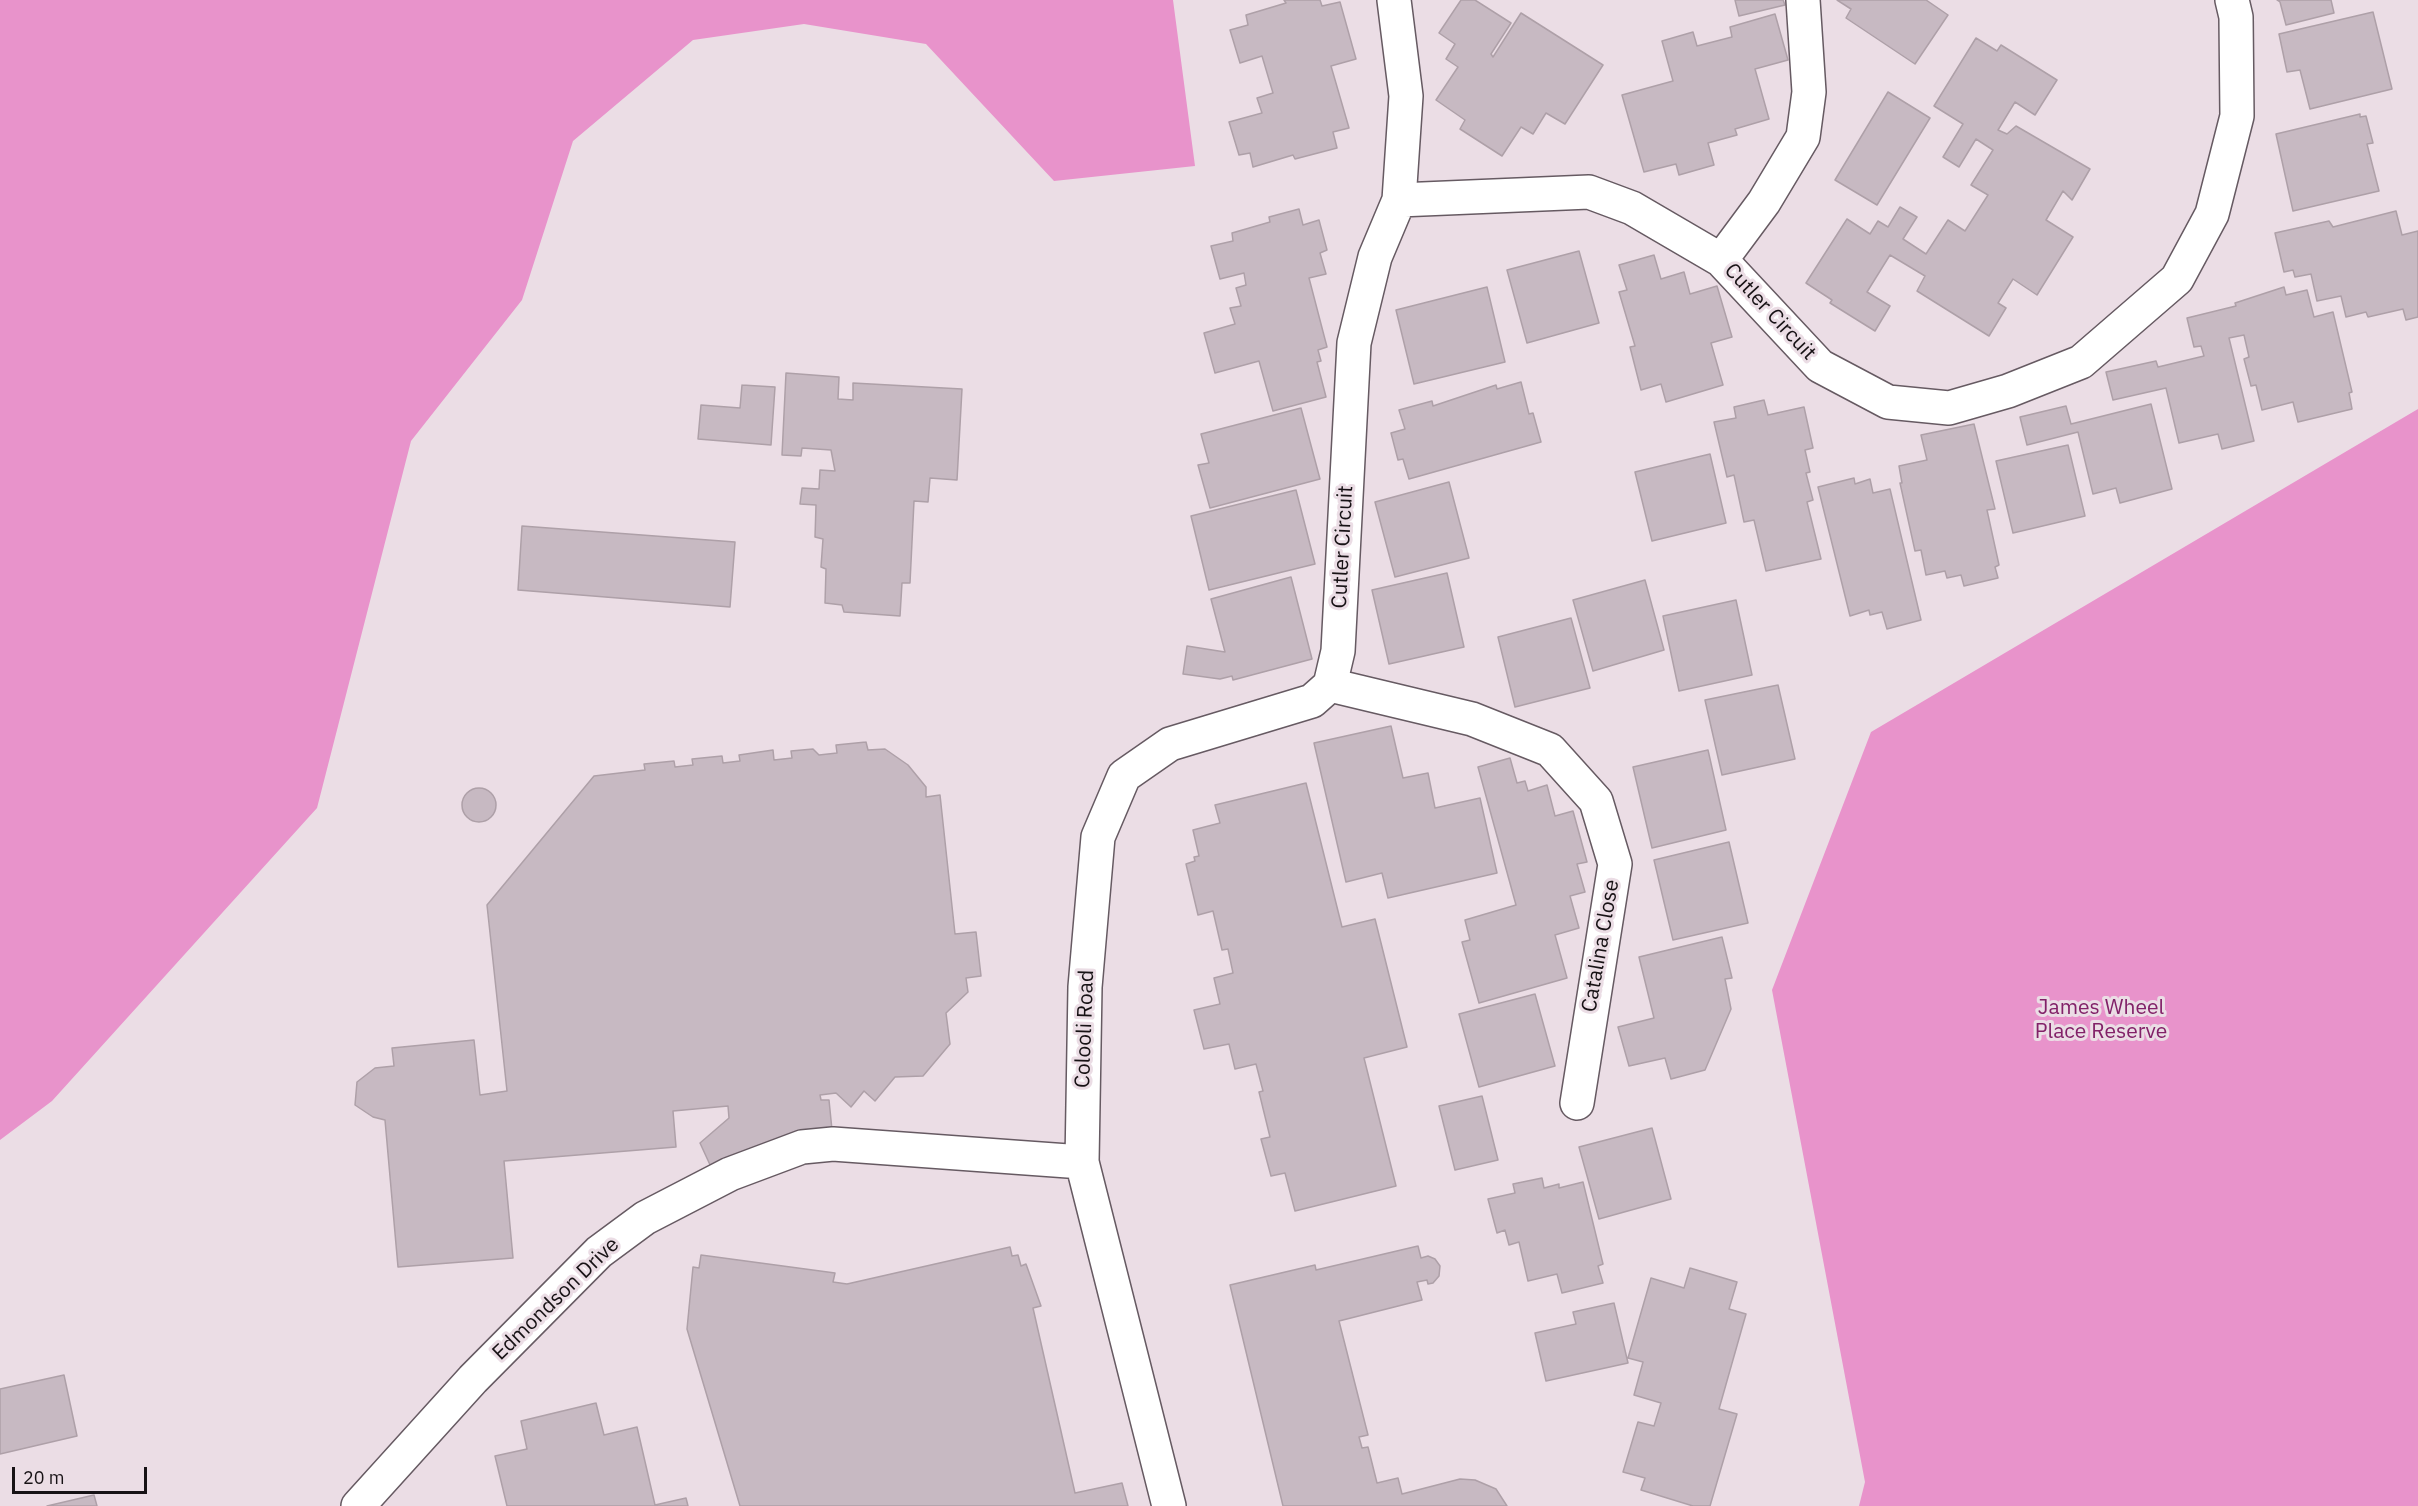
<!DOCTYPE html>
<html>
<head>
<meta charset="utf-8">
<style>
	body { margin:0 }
	#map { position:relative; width:2418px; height:1506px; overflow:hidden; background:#ebdde5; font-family:"IBM Plex Sans",sans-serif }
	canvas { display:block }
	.scale { position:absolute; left:12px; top:1467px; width:135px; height:27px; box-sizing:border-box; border:3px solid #171215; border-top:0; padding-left:8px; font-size:18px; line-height:21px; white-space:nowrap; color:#171215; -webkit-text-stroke:4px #ebdde5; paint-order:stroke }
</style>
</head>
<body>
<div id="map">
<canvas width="2418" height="1506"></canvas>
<div class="scale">20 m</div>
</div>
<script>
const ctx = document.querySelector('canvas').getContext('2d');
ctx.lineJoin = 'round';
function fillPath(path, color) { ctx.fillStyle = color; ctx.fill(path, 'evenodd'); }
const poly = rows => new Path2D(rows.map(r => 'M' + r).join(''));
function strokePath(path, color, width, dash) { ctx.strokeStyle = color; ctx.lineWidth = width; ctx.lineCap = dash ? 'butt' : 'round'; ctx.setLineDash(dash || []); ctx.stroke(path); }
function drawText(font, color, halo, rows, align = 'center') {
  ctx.font = font + ' "IBM Plex Sans",sans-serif'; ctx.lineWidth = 6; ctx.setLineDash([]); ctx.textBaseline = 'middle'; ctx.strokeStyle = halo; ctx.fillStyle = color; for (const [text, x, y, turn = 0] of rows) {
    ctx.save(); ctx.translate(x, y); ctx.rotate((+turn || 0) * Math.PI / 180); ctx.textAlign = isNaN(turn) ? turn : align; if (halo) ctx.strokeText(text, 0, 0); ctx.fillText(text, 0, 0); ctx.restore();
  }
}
fillPath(poly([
	[0,0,1173,0,1195,166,1054,181,926,44,804,24,693,40,573,141,522,300,411,441,317,808,52,1101,0,1140],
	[2418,409,2418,1506,1859,1506,1865,1482,1772,990,1871,732]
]), '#e893cb');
const building = poly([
	[1284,0,1320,0,1322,6,1340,2,1356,59,1331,66,1349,128,1333,132,1337,148,1295,159,1293,155,1253,167,1250,153,1239,155,1229,122,1262,113,1257,98,1273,93,1262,56,1240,63,1230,30,1248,25,1246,15,1286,3,1284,0],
	[1461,0,1475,0,1511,23,1491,54,1493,57,1521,13,1603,65,1565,124,1546,113,1533,134,1521,127,1502,156,1460,129,1465,120,1436,100,1458,67,1446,59,1455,44,1439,33,1461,0],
	[1735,0,1783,0,1785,5,1739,16,1735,0],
	[1837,0,1926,0,1948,15,1915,64,1846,18,1851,9,1837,0],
	[2277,0,2331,0,2334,13,2286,25,2280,2,2277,0],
	[2373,12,2392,89,2310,109,2300,70,2287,72,2279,34,2373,12],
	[1775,14,1788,60,1755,69,1769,119,1735,129,1737,135,1708,143,1714,165,1679,175,1676,164,1644,172,1622,95,1673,81,1662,41,1693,32,1697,46,1732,37,1730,27,1775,14],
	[1976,38,1997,51,2001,45,2057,80,2035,115,2015,102,1998,130,2007,134,2016,126,2090,169,2072,200,2063,191,2046,220,2073,237,2037,295,2013,279,1998,303,2006,308,1989,336,1917,291,1925,276,1890,255,1867,292,1890,306,1875,331,1830,303,1832,300,1806,283,1847,219,1870,234,1878,221,1888,227,1900,207,1917,217,1903,239,1926,254,1948,220,1965,231,1988,195,1971,185,1993,150,1976,139,1959,167,1943,157,1963,124,1934,106,1976,38],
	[1888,92,1930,118,1877,205,1835,180,1888,92],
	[2360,114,2360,117,2366,116,2373,143,2367,144,2379,191,2293,211,2276,134,2360,114],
	[1299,209,1303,225,1319,220,1327,250,1320,253,1326,274,1309,278,1327,347,1318,350,1321,361,1317,362,1326,397,1273,411,1259,361,1215,373,1204,333,1235,324,1230,308,1241,306,1236,288,1246,285,1244,273,1220,279,1211,246,1233,241,1232,233,1270,222,1269,217,1299,209],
	[2396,211,2402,235,2418,231,2418,317,2406,320,2403,309,2368,317,2366,312,2346,317,2341,296,2317,301,2311,274,2295,277,2293,270,2284,272,2275,233,2329,221,2333,227,2396,211],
	[1579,251,1599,323,1527,343,1507,270,1579,251],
	[1654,255,1661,279,1684,272,1690,294,1717,286,1732,337,1711,343,1723,385,1666,402,1661,384,1641,390,1630,347,1635,346,1619,292,1627,290,1619,265,1654,255],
	[1487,287,1505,362,1414,384,1396,310,1487,287],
	[2284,287,2286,295,2307,290,2314,317,2333,312,2352,392,2349,393,2352,409,2298,422,2293,402,2262,410,2256,385,2251,386,2244,359,2249,357,2244,335,2229,338,2254,441,2222,449,2218,434,2179,443,2166,388,2113,400,2106,372,2156,361,2158,367,2204,356,2201,346,2194,347,2187,318,2236,306,2235,303,2284,287],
	[786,373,839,377,838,399,853,400,853,383,962,389,957,480,930,478,928,502,914,501,910,583,902,583,900,616,844,612,842,605,825,603,826,569,821,567,823,539,815,537,816,505,800,504,802,488,819,489,820,470,835,471,831,450,802,448,801,456,782,455,786,373],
	[1521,382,1529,414,1533,413,1541,442,1409,479,1403,459,1398,460,1391,433,1405,429,1399,410,1432,401,1433,406,1496,385,1497,389,1521,382],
	[742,385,775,387,771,445,698,439,701,405,740,408,742,385],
	[1764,400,1768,415,1804,407,1813,448,1805,450,1810,472,1806,473,1813,500,1807,502,1821,559,1766,571,1754,520,1744,522,1734,475,1727,477,1714,422,1736,418,1734,407,1764,400],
	[2151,404,2172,489,2120,503,2116,488,2093,494,2078,432,2027,445,2020,417,2066,406,2071,424,2151,404],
	[1301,408,1320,479,1210,508,1198,465,1209,463,1201,434,1301,408],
	[1974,424,1995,509,1987,510,1999,565,1995,567,1998,578,1964,586,1961,575,1947,578,1945,571,1926,575,1921,550,1915,551,1900,483,1902,483,1899,466,1927,460,1921,435,1974,424],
	[2068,445,2085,516,2013,533,1996,461,2068,445],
	[1710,454,1726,523,1652,541,1635,472,1710,454],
	[1854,478,1855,484,1870,479,1873,493,1890,489,1921,620,1887,629,1882,612,1870,615,1869,610,1850,616,1818,487,1854,478],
	[1449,482,1469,558,1395,577,1375,502,1449,482],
	[1296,490,1315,564,1209,590,1191,516,1296,490],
	[522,526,735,542,730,607,518,590,522,526],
	[1447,573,1464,647,1389,664,1372,590,1447,573],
	[1291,577,1312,659,1233,680,1232,676,1220,679,1183,674,1187,646,1225,652,1211,599,1291,577],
	[1645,580,1664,650,1593,671,1573,600,1645,580],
	[1736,600,1752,675,1679,691,1663,616,1736,600],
	[1571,618,1590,688,1515,707,1498,637,1571,618],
	[1778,685,1795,759,1722,775,1705,700,1778,685],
	[1391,726,1403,778,1428,773,1435,808,1480,798,1497,873,1388,898,1382,873,1346,882,1314,743,1391,726],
	[866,742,868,750,885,749,908,765,926,787,926,797,940,795,955,934,976,932,981,976,966,978,968,992,946,1013,950,1044,923,1076,895,1077,875,1101,864,1091,851,1107,836,1093,820,1095,821,1100,829,1100,832,1130,711,1167,700,1143,729,1118,728,1106,673,1111,676,1147,504,1161,513,1258,398,1267,385,1120,373,1117,355,1105,357,1082,375,1068,394,1066,392,1048,474,1040,480,1095,507,1091,487,905,594,776,645,770,644,764,674,761,675,767,693,765,692,759,722,756,723,763,740,761,739,755,773,750,774,760,792,758,791,751,813,749,819,755,837,753,836,745,866,742],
	[1708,750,1726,830,1652,848,1633,767,1708,750],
	[1510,758,1517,783,1525,781,1528,791,1547,785,1555,816,1573,811,1587,862,1577,864,1585,892,1570,896,1579,928,1555,935,1567,978,1479,1003,1462,942,1470,940,1465,920,1516,905,1478,767,1510,758],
	[1306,783,1342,927,1375,919,1407,1047,1364,1058,1396,1186,1295,1211,1285,1173,1271,1176,1261,1139,1270,1137,1259,1092,1263,1091,1256,1064,1235,1069,1229,1044,1204,1049,1194,1010,1220,1004,1214,978,1233,973,1228,949,1222,950,1213,911,1198,915,1186,864,1195,861,1194,857,1199,856,1193,830,1220,823,1215,805,1306,783],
	'462 805a17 17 0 1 1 34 0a17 17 0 1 1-34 0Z',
	[1729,842,1748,923,1673,940,1654,860,1729,842],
	[1722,937,1732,978,1725,979,1731,1009,1705,1070,1671,1079,1665,1058,1629,1066,1618,1027,1654,1018,1639,957,1722,937],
	[1535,994,1555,1066,1479,1087,1459,1014,1535,994],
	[1482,1096,1498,1160,1455,1170,1439,1106,1482,1096],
	[1652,1128,1671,1199,1599,1219,1579,1147,1652,1128],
	[1542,1178,1544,1188,1559,1184,1559,1188,1583,1182,1603,1264,1598,1266,1603,1283,1562,1293,1557,1274,1528,1281,1519,1242,1509,1245,1505,1230,1497,1233,1488,1199,1515,1193,1513,1184,1542,1178],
	[1418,1246,1421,1258,1428,1256,1435,1259,1440,1266,1439,1276,1433,1283,1428,1284,1427,1280,1417,1282,1422,1300,1339,1321,1368,1435,1359,1437,1362,1448,1368,1447,1377,1483,1398,1478,1402,1494,1460,1479,1475,1480,1496,1489,1507,1506,1283,1506,1230,1285,1315,1265,1316,1270,1418,1246],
	[1010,1247,1012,1256,1018,1255,1021,1266,1026,1264,1041,1306,1033,1308,1075,1493,1122,1483,1128,1506,740,1506,687,1329,693,1267,699,1268,701,1255,835,1273,833,1282,847,1284,1010,1247],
	[1690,1268,1737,1282,1729,1309,1746,1314,1719,1409,1737,1414,1710,1506,1693,1506,1641,1490,1645,1478,1623,1472,1638,1422,1654,1426,1661,1403,1634,1395,1643,1362,1628,1358,1651,1278,1684,1288,1690,1268],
	[1614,1303,1628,1363,1546,1381,1535,1333,1576,1324,1573,1312,1614,1303],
	[64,1375,77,1436,0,1454,0,1389,64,1375],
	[596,1403,604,1435,637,1427,655,1505,686,1498,688,1506,507,1506,495,1456,527,1449,521,1421,596,1403],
	[94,1495,97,1506,47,1506,94,1495]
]);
fillPath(building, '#c7b9c2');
strokePath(building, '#aea0a8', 1.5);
const street = poly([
	[1399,200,1589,192,1632,208,1721,260,1820,366,1888,402,1949,408,2008,391,2081,362,2177,279,2212,214,2237,116,2236,17,2232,0],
	[1721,260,1764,202,1803,137,1809,92,1803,0],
	[1330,685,1338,651,1354,343,1375,257,1399,200,1406,96,1394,0],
	[1330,685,1472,719,1550,750,1596,801,1615,864,1577,1103],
	[358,1506,473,1379,599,1252,645,1218,730,1174,802,1147,833,1144,1082,1162],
	[1169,1506,1082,1162,1085,987,1098,837,1124,776,1170,744,1312,701,1330,685]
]);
strokePath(street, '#665a62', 36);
strokePath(street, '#fff', 33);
drawText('21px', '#171215', '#ebdde5', [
	["Cutler Circuit",1770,312,47],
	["Cutler Circuit",1343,547,-87],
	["Catalina Close",1601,946,-80],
	["Colooli Road",1085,1029,-88],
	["Edmondson Drive",556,1299,-44]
]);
drawText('21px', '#822168', '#ebdde5', [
	["James Wheel",2101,1008],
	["Place Reserve",2101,1032]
]);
</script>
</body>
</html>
